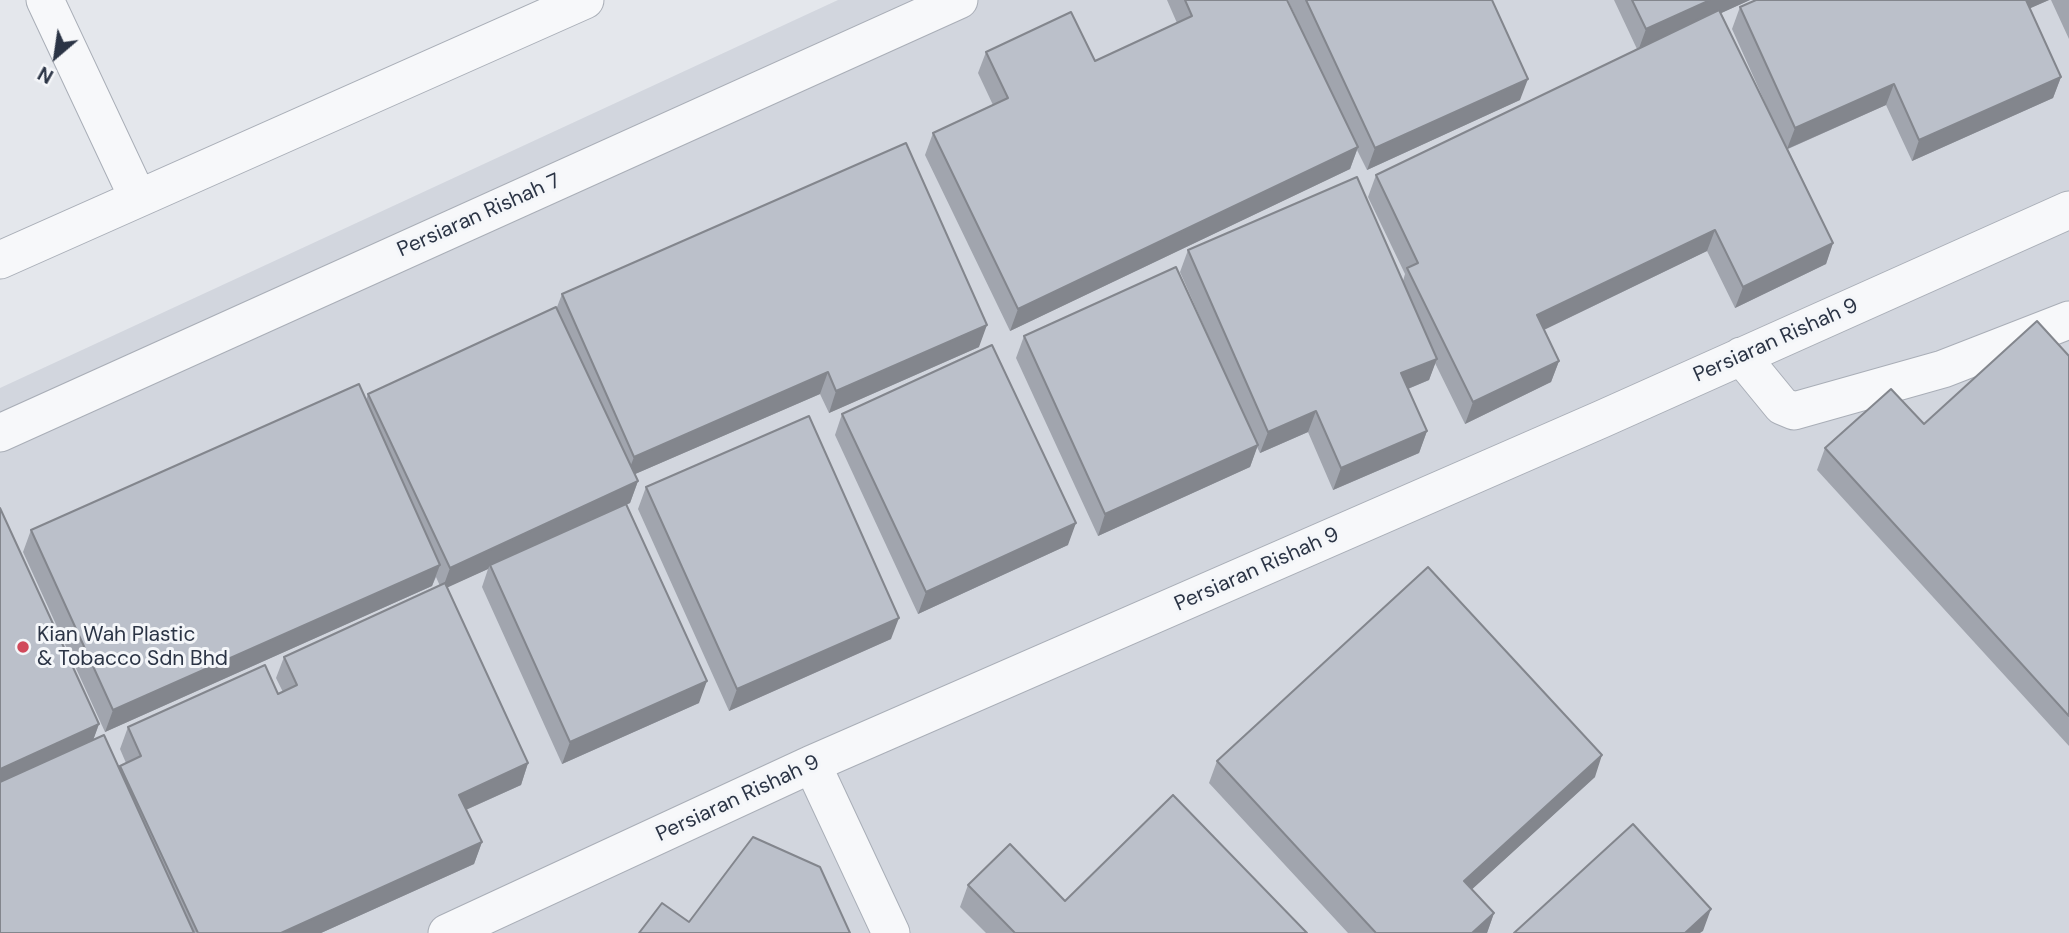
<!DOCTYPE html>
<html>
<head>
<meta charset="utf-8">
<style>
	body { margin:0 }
	#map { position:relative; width:2069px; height:933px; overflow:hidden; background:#e4e7ec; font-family:"DM Sans",sans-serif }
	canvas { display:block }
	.north { position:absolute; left:21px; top:21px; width:70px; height:70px; -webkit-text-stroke:5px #f4f6f9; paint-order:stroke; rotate:209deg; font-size:19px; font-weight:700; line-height:28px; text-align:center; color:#2b3445 }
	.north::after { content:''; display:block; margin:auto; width:24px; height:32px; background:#2b3445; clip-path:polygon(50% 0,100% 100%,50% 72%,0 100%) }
</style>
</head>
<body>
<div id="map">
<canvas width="2069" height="933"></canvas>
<div class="north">N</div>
</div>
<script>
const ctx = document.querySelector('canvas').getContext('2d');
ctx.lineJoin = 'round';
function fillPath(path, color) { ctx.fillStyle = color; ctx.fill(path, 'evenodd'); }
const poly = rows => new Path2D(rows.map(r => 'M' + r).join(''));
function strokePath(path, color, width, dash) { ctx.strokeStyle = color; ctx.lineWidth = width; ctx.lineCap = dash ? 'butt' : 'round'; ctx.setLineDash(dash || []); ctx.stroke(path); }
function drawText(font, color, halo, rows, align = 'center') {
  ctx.font = font + ' "DM Sans",sans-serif'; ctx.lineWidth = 6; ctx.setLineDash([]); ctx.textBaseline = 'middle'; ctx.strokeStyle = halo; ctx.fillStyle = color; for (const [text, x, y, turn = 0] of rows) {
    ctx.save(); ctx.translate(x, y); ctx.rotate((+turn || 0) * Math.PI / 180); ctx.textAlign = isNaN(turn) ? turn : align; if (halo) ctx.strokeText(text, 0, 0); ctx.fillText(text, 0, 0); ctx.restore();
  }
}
fillPath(poly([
	[838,0,2069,0,2069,933,0,933,0,388]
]), '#d2d6de');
const minor = poly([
	[45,0,138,198],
	[0,260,585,0],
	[1741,356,1782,406,1794,411,1943,369,2069,320],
	[0,433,959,0],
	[812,764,891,933],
	[447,933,812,764,1602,419,2069,210]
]);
strokePath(minor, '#a9aeb7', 39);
strokePath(minor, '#f7f8fa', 37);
fillPath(poly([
	[1167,0,1287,0,1311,50,1288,0,1492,0,1520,100,1367,170,1357,150,1350,169,1010,331,925,155,933,133,993,105,978,73,986,52,1095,61,1177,23],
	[1614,0,1750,0,1721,13,1777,129,1732,29,1740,7,1756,0,2049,0,2030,8,2061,77,2053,98,1912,161,1886,105,1788,149,1833,243,1826,264,1735,308,1707,251,1544,330,1559,361,1551,382,1465,424,1435,363,1429,380,1408,389,1427,431,1419,453,1333,490,1308,432,1260,453,1257,447,1250,467,1098,536,1016,358,1024,336,1222,367,1180,272,1188,250,1403,281,1405,274,1368,197,1376,175,1637,49],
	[2051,0,2069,0,2069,39],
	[562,294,979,347,829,413,820,394,635,474,638,481,630,503,626,505,699,703,562,764,482,587,488,569,447,587,528,763,521,785,466,810,482,842,474,864,321,933,0,933,99,724,93,740,119,769,120,766,126,763,120,749,128,727,278,694,283,692,276,678,284,657,440,586,436,577,432,586,105,732,23,552,31,530,366,400,368,394,557,307],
	[2069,356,2069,746,1817,470,1825,448,1924,424],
	[842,414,1068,545,918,614,835,435],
	[646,487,891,639,729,711,638,509],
	[1217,761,1595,777,1472,889,1494,913,1487,933,1348,933,1209,783],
	[968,885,1065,901,1307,933,986,933,960,907]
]), '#a1a5ae');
fillPath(poly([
	[1710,0,1750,0,1638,51,1646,29],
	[2020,0,2049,0,2015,15],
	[2061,77,2053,98,1912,161,1919,140],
	[1528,79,1520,100,1367,170,1375,148],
	[1894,84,1886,105,1787,149,1795,128],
	[1358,147,1350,169,1010,331,1018,309],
	[1715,230,1707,251,1529,337,1537,315],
	[1833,243,1826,264,1735,308,1743,287],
	[987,325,979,347,829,413,836,391],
	[1437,359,1429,380,1393,395,1401,373],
	[1559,361,1551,382,1465,424,1473,402],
	[828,372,820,394,626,478,634,457],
	[1316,411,1308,432,1260,453,1268,432],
	[1427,431,1419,453,1333,490,1341,468],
	[1258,445,1250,467,1098,536,1105,514],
	[638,481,630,503,491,567,490,565,488,569,442,590,450,568],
	[1076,523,1068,545,918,614,926,592],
	[440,565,432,586,105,732,113,710],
	[899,618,891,639,729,711,737,689],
	[707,681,699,703,562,764,570,742],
	[99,724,91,746,0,787,0,769],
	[1602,755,1595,777,1457,903,1464,881],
	[528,763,521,785,452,816,459,795],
	[482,842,474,864,321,933,281,933],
	[1711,909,1703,931,1700,933,1685,933],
	[1494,913,1487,933,1472,933]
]), '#83868d');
const building = poly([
	[1185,0,1287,0,1358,147,1018,309,933,133,1008,98,986,52,1071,12,1095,61,1192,16,1185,0],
	[1306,0,1492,0,1528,79,1375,148,1306,0],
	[1632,0,1710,0,1646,29,1632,0],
	[1756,0,2026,0,2061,77,1919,140,1894,84,1795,128,1740,7,1756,0],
	[1719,10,1833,243,1743,287,1715,230,1537,315,1559,361,1473,402,1407,268,1418,263,1376,175,1719,10],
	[906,143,987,325,836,391,828,372,634,457,562,294,906,143],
	[1357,177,1437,359,1401,373,1427,431,1341,468,1316,411,1268,432,1188,250,1357,177],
	[1176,267,1258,445,1105,514,1024,336,1176,267],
	[556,307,638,481,450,568,368,394,556,307],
	[2037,321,2069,356,2069,716,1825,448,1891,389,1924,424,2037,321],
	[992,345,1076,523,926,592,842,414,992,345],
	[359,384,440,565,113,710,31,530,359,384],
	[809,416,899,618,737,689,646,487,809,416],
	[626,504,707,681,570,742,490,565,626,504],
	[0,508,99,724,0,769,0,508],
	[1428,567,1602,755,1464,881,1494,913,1472,933,1376,933,1217,761,1428,567],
	[445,583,528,763,459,795,482,842,281,933,198,933,120,766,141,756,128,727,265,665,278,694,297,685,284,657,445,583],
	[104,735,194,933,0,933,0,782,104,735],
	[1173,795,1307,933,1015,933,968,885,1010,844,1065,901,1173,795],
	[1633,824,1711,909,1685,933,1514,933,1633,824],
	[753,837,820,867,850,933,639,933,662,903,689,922,753,837]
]);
fillPath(building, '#bbc0ca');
strokePath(building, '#83868d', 2);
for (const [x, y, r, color] of [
	[23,647,7,"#d1495b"]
]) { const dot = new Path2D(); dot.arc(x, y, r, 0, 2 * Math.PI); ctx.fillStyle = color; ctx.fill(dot); strokePath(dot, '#f4f6f9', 2.5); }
drawText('21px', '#2b3445', '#f4f6f9', [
	["Persiaran Rishah 7",479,216,-24],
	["Persiaran Rishah 9",1776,341,-24],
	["Persiaran Rishah 9",1257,570,-24],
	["Persiaran Rishah 9",738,799,-25]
]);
drawText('21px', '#2b3445', '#f4f6f9', [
	["Kian Wah Plastic",37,635],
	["& Tobacco Sdn Bhd",37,659]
], 'left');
</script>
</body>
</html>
